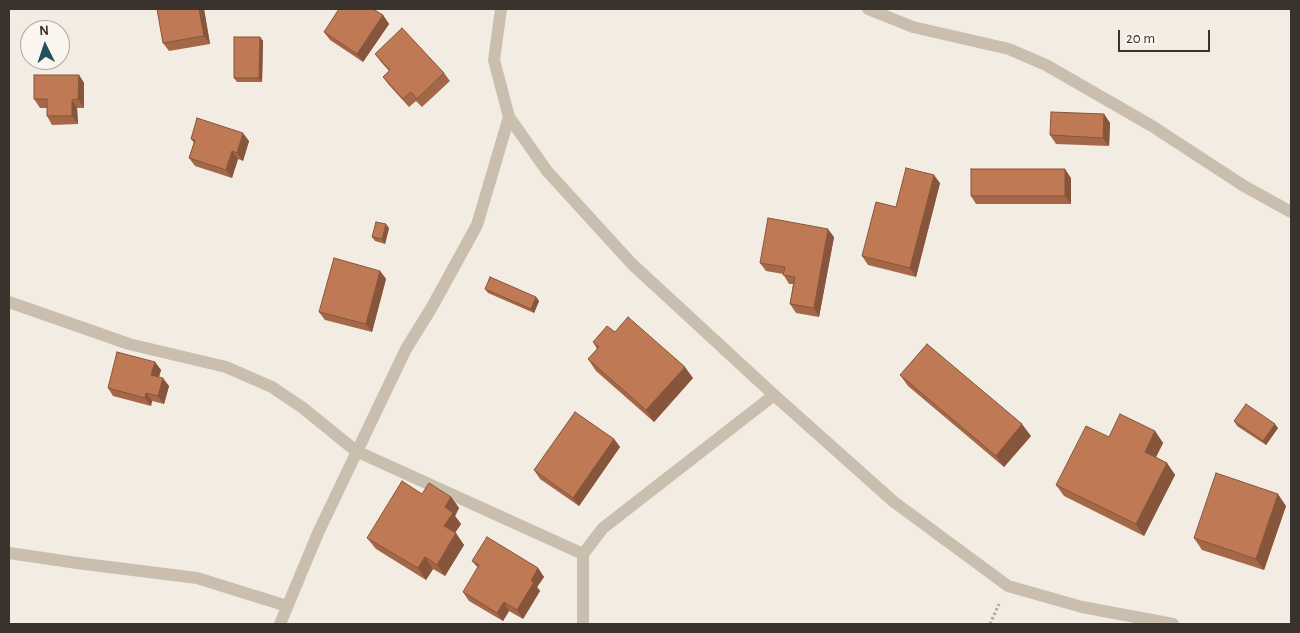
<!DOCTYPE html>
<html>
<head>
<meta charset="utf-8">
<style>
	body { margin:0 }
	#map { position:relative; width:1300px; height:633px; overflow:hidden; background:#f3ece2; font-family:"Alegreya Sans",sans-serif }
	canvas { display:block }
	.frame { position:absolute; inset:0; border:10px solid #3a322c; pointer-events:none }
	.north { position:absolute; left:20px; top:20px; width:50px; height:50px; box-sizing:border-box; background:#faf6ef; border:1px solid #ada8a1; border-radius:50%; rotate:356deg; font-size:14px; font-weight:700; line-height:20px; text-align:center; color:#3a322c }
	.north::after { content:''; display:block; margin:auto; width:18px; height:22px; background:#245059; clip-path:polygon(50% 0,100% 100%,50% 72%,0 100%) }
	.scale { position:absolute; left:1118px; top:30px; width:92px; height:22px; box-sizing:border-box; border:2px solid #3a322c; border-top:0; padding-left:6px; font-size:15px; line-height:18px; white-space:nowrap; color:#3a322c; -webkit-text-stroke:4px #faf6ef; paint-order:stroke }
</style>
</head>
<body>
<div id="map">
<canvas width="1300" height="633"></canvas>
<div class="frame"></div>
<div class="north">N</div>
<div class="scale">20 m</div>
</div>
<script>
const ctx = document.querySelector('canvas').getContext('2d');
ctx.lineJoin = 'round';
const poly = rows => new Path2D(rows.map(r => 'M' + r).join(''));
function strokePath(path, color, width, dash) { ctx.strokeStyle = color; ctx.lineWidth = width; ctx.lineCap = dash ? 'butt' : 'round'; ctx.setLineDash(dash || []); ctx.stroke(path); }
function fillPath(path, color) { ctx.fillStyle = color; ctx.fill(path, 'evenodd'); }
strokePath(poly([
	[990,624,999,604]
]), '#b6a898', 3, [2.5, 2.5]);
strokePath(poly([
	[501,9,494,60,509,117,547,171,632,264,774,395,894,502,1008,586,1082,607,1173,624],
	[868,9,913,27,1009,49,1046,65,1152,126,1244,186,1291,212],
	[9,302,129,344,226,367,272,387,303,408,356,451,583,554],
	[9,553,77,563,197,578,287,606],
	[280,624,318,533,406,349,432,307,477,225,509,117],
	[583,624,583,554,603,528,774,395]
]), '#cabeae', 12);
fillPath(poly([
	[204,9,210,44,169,51,163,43],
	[383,15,389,24,363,62,330,40,324,32],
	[260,37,263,41,262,82,237,82,234,78],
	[375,54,444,73,450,81,422,107,416,101,409,107,389,85,383,77,389,71,381,62],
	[79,75,84,83,84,108,77,108,78,124,52,125,47,116,47,108,40,108,34,99],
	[1104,114,1110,123,1109,146,1056,144,1050,135],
	[191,139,249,141,243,161,238,159,232,178,195,166,189,158,194,143],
	[1071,178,1071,204,976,204,971,196],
	[940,183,916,277,868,265,862,256,896,207],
	[389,228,385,244,375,241,372,237],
	[834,237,819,317,796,313,790,304,793,284,789,284,783,274,766,271,760,263],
	[380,271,386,279,372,332,325,320,319,312],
	[485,289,536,297,539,301,534,313,488,293],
	[615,332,693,378,654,422,596,371,588,359,597,349,593,342],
	[155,362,161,370,159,377,169,386,164,404,152,401,151,406,113,396,108,388],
	[900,375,1031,436,1004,467,908,386],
	[1234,421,1278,428,1266,445,1237,426],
	[1155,431,1163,443,1156,457,1167,463,1175,475,1144,536,1064,496,1056,485,1109,437],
	[614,439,620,447,579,506,540,479,534,470],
	[422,494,451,497,459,508,455,516,461,524,455,533,464,545,445,576,433,569,426,580,376,549,367,538],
	[1286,506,1264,570,1202,550,1194,538],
	[472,561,538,568,544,577,537,587,540,591,523,619,509,611,503,621,469,601,463,592,478,568]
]), '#a46848');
fillPath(poly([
	[199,9,204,9,210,44,204,36],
	[383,15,389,24,363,62,357,54],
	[260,37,263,41,262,82,259,78],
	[79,75,84,83,84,108,78,99],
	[72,100,77,108,78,124,72,116],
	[1104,114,1110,123,1109,146,1103,138],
	[243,133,249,141,243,161,237,153],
	[232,151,238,159,232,178,226,170],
	[1065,169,1071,178,1071,204,1065,196],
	[934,175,940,183,916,277,910,268],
	[386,224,389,228,385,244,382,239],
	[828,229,834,237,819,317,814,308],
	[380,271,386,279,372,332,366,324],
	[536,297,539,301,534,313,531,309],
	[155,362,161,370,157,383,151,375],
	[685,367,693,378,654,422,646,410],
	[163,378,169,386,164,404,158,396],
	[146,393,152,401,151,406,145,398],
	[1022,424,1031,436,1004,467,996,456],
	[1275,424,1278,428,1266,445,1263,441],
	[1155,431,1163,443,1153,463,1145,452],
	[614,439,620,447,579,506,573,498],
	[1167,463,1175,475,1144,536,1136,524],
	[1278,494,1286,506,1264,570,1256,559],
	[451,497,459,508,455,516,461,524,452,537,444,526,445,507],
	[456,533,464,545,445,576,437,565],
	[425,557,433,569,426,580,418,568],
	[538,568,544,577,537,587,540,591,523,619,517,610,531,581],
	[504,602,509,611,503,621,497,613]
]), '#86553b');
const building = poly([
	[157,9,199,9,204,36,163,43,157,9],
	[339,9,373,9,383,15,357,54,324,32,339,9],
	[402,28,444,73,417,99,411,92,403,99,383,77,390,70,375,54,402,28],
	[234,37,260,37,259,78,234,78,234,37],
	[34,75,79,75,78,99,72,100,72,116,47,116,47,99,34,99,34,75],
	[1051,112,1104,114,1103,138,1050,135,1051,112],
	[197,118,243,133,237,153,232,151,226,170,189,158,195,140,191,139,197,118],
	[906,168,934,175,910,268,862,256,876,202,896,207,906,168],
	[971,169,1065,169,1065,196,971,196,971,169],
	[768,218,828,229,814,308,790,304,795,277,783,275,785,267,760,263,768,218],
	[376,222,386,224,382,239,372,237,376,222],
	[334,258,380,271,366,324,319,312,334,258],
	[490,277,536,297,531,309,485,289,490,277],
	[628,317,685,367,646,410,588,359,599,347,593,342,607,326,615,332,628,317],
	[927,344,1022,424,996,456,900,375,927,344],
	[117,352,155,362,151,375,163,378,158,396,146,393,145,398,108,388,117,352],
	[1246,404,1275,424,1263,441,1234,421,1246,404],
	[575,412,614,439,573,498,534,470,575,412],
	[1120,414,1155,431,1145,452,1167,463,1136,524,1056,485,1086,426,1109,437,1120,414],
	[1216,473,1278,494,1256,559,1194,538,1216,473],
	[402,481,422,494,429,483,451,497,445,507,453,513,444,526,456,533,437,565,425,557,418,568,367,538,402,481],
	[487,537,538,568,531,581,534,582,517,610,504,602,497,613,463,592,479,565,472,561,487,537]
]);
fillPath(building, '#bf7954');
strokePath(building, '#86553b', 1);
</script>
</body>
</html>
